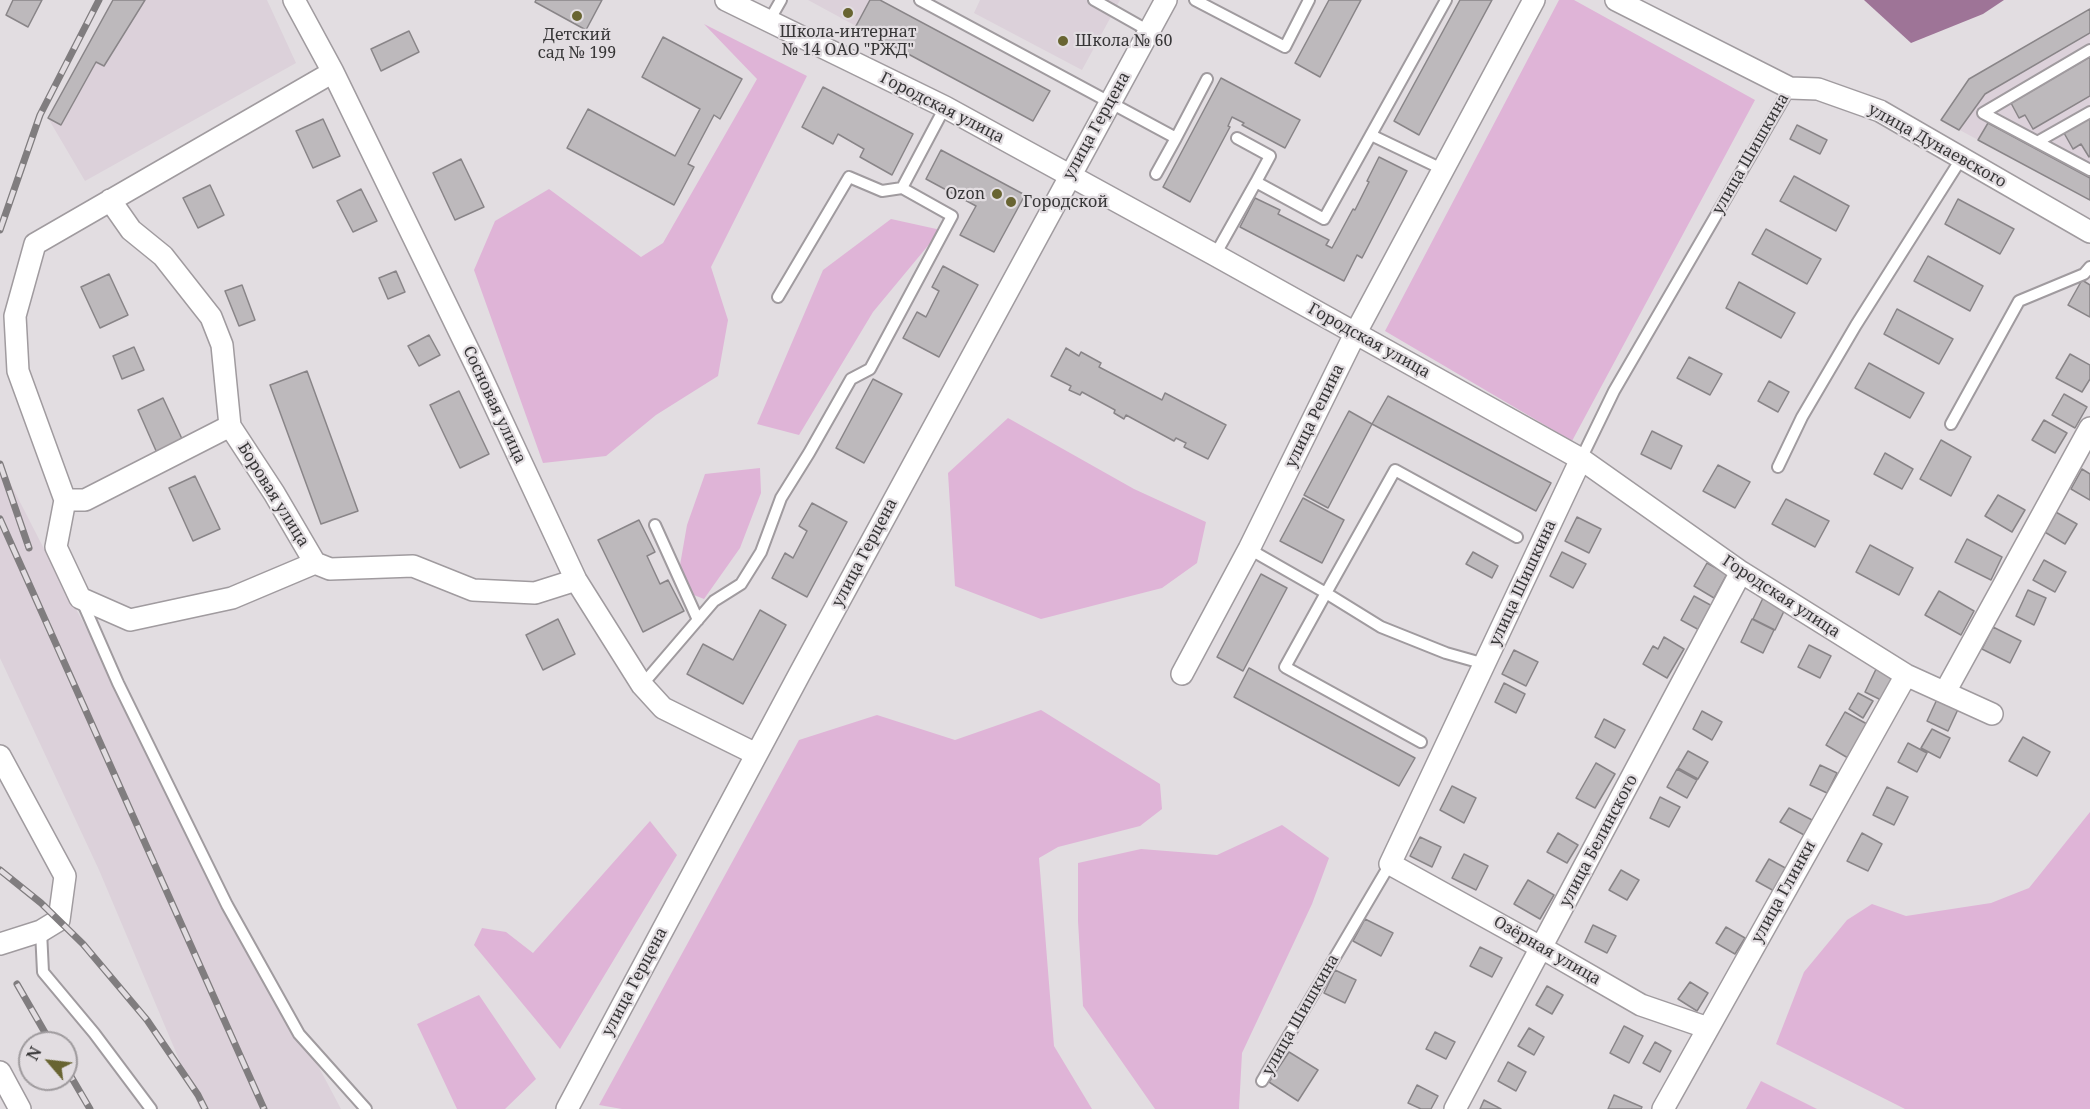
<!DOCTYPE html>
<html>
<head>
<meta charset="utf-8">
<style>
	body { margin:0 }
	#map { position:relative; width:2090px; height:1109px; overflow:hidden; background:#e2dde1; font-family:"Noto Serif",serif }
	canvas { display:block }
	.north { position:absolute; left:18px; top:1031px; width:60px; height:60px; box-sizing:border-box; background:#e2dde1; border:2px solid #9e9a9d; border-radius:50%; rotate:298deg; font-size:16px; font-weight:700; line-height:24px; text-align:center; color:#373637 }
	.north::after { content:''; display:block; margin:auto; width:21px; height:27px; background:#686431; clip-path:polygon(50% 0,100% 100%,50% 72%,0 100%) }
</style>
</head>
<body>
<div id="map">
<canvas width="2090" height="1109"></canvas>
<div class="north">N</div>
</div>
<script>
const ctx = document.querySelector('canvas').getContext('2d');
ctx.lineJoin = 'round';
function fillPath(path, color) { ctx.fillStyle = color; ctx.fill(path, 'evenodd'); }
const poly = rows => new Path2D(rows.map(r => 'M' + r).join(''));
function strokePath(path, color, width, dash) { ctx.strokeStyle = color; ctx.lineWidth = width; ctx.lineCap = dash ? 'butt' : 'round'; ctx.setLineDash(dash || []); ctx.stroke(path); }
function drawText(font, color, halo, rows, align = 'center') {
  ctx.font = font + ' "Noto Serif",serif'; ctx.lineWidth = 4.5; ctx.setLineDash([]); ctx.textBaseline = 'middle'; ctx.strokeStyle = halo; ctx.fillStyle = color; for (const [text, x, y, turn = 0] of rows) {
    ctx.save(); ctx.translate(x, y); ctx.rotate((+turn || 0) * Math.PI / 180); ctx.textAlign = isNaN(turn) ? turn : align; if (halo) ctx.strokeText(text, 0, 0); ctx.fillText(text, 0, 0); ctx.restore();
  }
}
fillPath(poly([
	[113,0,267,0,296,63,85,181,48,118],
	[808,0,870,0,856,26],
	[980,0,1120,0,1082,70,974,13],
	[2090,9,2090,200,1941,120,1969,79],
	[0,463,41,543,341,1109,200,1109,99,870,0,658]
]), '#dcd1da');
fillPath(poly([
	[1559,0,1574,0,1755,100,1572,441,1385,331],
	[704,24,807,76,711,267,728,320,718,376,656,415,606,456,543,463,474,270,495,221,549,189,641,257,663,243,757,79],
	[891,219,941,230,873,312,799,435,757,424,823,270],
	[1008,418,1134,489,1206,522,1197,563,1162,588,1041,619,955,586,948,473],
	[760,468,761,493,740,548,704,599,676,588,687,525,705,474],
	[1041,710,1160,784,1162,809,1140,826,1058,847,1039,858,1054,1046,1092,1109,622,1109,599,1105,799,740,877,715,955,740],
	[2090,812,2090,1109,1905,1109,1776,1044,1804,972,1847,920,1872,904,1906,916,1991,903,2029,888],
	[650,821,677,855,560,1049,474,945,482,928,506,932,533,953],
	[1282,825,1329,858,1312,904,1242,1053,1239,1109,1155,1109,1083,1006,1078,921,1078,863,1141,849,1217,855],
	[479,995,536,1079,505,1109,457,1109,417,1024],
	[1761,1081,1817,1109,1746,1109]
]), '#dfb4d7');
fillPath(poly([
	[1864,0,2004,0,1983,14,1911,43]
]), '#9e7497');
const building = poly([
	[13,0,42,0,28,27,6,15,13,0],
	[113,0,145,0,104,66,96,62,61,125,48,118,113,0],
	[536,0,602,0,586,30,535,2,536,0],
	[870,0,880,0,1050,91,1033,121,856,26,870,0],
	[1329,0,1361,0,1320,77,1295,63,1329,0],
	[1460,0,1492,0,1419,135,1394,121,1460,0],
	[2090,9,2090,33,1985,94,1959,130,1941,120,1969,79,2090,9],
	[409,31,419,52,381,71,371,49,409,31],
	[663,37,742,79,720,119,714,115,688,164,694,167,674,205,567,148,588,109,675,156,700,109,642,77,663,37],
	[2090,57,2090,96,2033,129,2025,115,2019,118,2011,103,2090,57],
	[1221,78,1300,120,1285,148,1242,125,1244,123,1232,117,1228,126,1230,127,1190,202,1163,187,1221,78],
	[823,87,913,134,892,175,860,157,864,149,838,134,833,144,802,127,823,87],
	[2090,118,2090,156,2089,157,2081,144,2073,149,2064,133,2090,118],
	[323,119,340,156,313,168,296,131,323,119],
	[1988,123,2090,178,2090,200,1978,140,1988,123],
	[1797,125,1827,140,1820,154,1790,139,1797,125],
	[941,150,1025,195,994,252,960,235,976,206,926,179,941,150],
	[1379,157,1407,171,1362,258,1357,255,1344,281,1240,227,1255,198,1280,210,1278,214,1329,240,1326,245,1332,248,1353,209,1355,210,1369,182,1367,181,1379,157],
	[461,159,484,207,455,220,433,173,461,159],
	[1794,176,1849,206,1836,231,1780,201,1794,176],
	[210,185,224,215,198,228,183,198,210,185],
	[361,189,377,221,353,232,337,201,361,189],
	[1958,199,2014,229,2000,254,1945,224,1958,199],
	[1766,229,1821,259,1807,284,1752,254,1766,229],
	[1928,256,1983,286,1970,311,1914,281,1928,256],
	[943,266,978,285,939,357,903,338,917,312,926,317,939,291,932,287,943,266],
	[396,271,405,292,388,299,379,278,396,271],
	[109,274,128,315,100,328,81,287,109,274],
	[2082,280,2090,285,2090,317,2068,305,2082,280],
	[1739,282,1795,313,1781,338,1726,308,1739,282],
	[242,285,255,320,239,326,225,291,242,285],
	[1897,309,1953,339,1939,364,1884,334,1897,309],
	[429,335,440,355,419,366,408,346,429,335],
	[134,347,144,370,122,379,113,356,134,347],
	[1066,348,1079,356,1081,352,1101,363,1099,367,1162,400,1165,393,1226,425,1208,459,1184,447,1186,443,1176,438,1174,441,1126,415,1124,419,1114,413,1115,410,1082,392,1080,395,1069,390,1071,386,1051,376,1066,348],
	[2070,354,2090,365,2090,379,2082,392,2056,378,2070,354],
	[1689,357,1722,374,1710,395,1677,378,1689,357],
	[1869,363,1924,393,1910,418,1855,388,1869,363],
	[307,371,358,511,321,524,270,385,307,371],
	[873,379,902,394,864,463,836,448,873,379],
	[1769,381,1789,392,1778,412,1758,401,1769,381],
	[459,391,489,454,460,468,430,405,459,391],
	[2064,394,2087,407,2075,428,2052,415,2064,394],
	[1388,396,1551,483,1536,511,1372,424,1388,396],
	[163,398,183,441,157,453,138,410,163,398],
	[1349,411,1372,424,1328,508,1304,495,1349,411],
	[2044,420,2067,433,2055,453,2032,440,2044,420],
	[1652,431,1682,446,1671,469,1641,454,1652,431],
	[1941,440,1971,457,1951,496,1920,479,1941,440],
	[1885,453,1913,469,1902,489,1874,474,1885,453],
	[1718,465,1750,482,1735,508,1703,491,1718,465],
	[2082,469,2090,474,2090,500,2071,489,2082,469],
	[195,476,220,529,193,541,169,488,195,476],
	[1998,495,2025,510,2012,532,1985,516,1998,495],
	[1303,498,1344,520,1322,563,1280,541,1303,498],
	[1786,499,1829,521,1815,547,1772,524,1786,499],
	[812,503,847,522,807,597,772,578,785,553,793,558,807,531,799,526,812,503],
	[2054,511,2077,524,2065,544,2043,531,2054,511],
	[1577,517,1601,529,1589,553,1565,541,1577,517],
	[639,520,655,552,647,556,660,584,668,580,684,611,643,632,598,540,639,520],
	[1967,539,2002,557,1991,580,1955,562,1967,539],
	[1870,545,1913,568,1899,595,1856,572,1870,545],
	[1473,552,1498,566,1492,578,1466,564,1473,552],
	[1562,552,1586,564,1573,588,1550,576,1562,552],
	[2044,560,2066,572,2055,592,2033,580,2044,560],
	[1707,563,1727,574,1714,598,1694,586,1707,563],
	[1261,574,1287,588,1243,671,1217,657,1261,574],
	[2028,590,2046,598,2034,625,2016,616,2028,590],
	[1939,591,1974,611,1961,635,1925,615,1939,591],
	[1694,596,1714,607,1701,631,1681,620,1694,596],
	[1764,596,1786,607,1775,630,1753,619,1764,596],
	[760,610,786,625,743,704,687,674,703,644,733,660,760,610],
	[558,619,575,654,543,670,526,635,558,619],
	[1752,619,1774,630,1763,653,1741,642,1752,619],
	[1993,627,2021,641,2010,663,1982,649,1993,627],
	[1664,637,1684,649,1667,678,1643,664,1653,646,1658,649,1664,637],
	[1809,645,1831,656,1820,678,1798,667,1809,645],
	[1514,650,1538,662,1526,686,1502,674,1514,650],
	[1879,663,1898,672,1883,701,1865,692,1879,663],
	[1249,668,1415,758,1399,786,1234,697,1249,668],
	[1504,683,1525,694,1516,713,1495,702,1504,683],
	[1858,693,1873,701,1863,718,1849,709,1858,693],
	[1939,695,1960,705,1948,731,1927,721,1939,695],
	[1702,711,1722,722,1712,740,1693,729,1702,711],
	[1845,712,1867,724,1848,758,1826,745,1845,712],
	[1604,719,1625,730,1615,748,1595,737,1604,719],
	[1932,729,1950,738,1940,758,1921,748,1932,729],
	[2023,737,2050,752,2037,776,2009,761,2023,737],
	[1908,743,1927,753,1917,772,1898,762,1908,743],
	[1688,751,1708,762,1698,779,1678,768,1688,751],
	[1596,763,1615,774,1595,808,1576,798,1596,763],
	[1820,765,1837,773,1827,793,1810,785,1820,765],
	[1677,769,1697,780,1687,798,1667,787,1677,769],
	[1452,786,1476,798,1464,823,1440,810,1452,786],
	[1887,787,1908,797,1894,825,1873,815,1887,787],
	[1660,797,1680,807,1669,827,1650,818,1660,797],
	[1789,808,1814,821,1806,836,1780,822,1789,808],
	[1558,833,1578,845,1567,863,1547,852,1558,833],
	[1862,833,1882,844,1868,871,1847,861,1862,833],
	[1420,837,1441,847,1432,867,1410,856,1420,837],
	[1464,854,1488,866,1476,890,1452,878,1464,854],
	[1769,859,1789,870,1776,892,1756,881,1769,859],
	[1621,870,1639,880,1627,900,1609,890,1621,870],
	[1528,880,1554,895,1540,919,1514,904,1528,880],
	[1365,919,1393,933,1381,956,1353,941,1365,919],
	[1593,925,1616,936,1607,953,1585,942,1593,925],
	[1726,927,1745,938,1735,954,1716,943,1726,927],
	[1480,947,1502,958,1492,977,1470,966,1480,947],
	[1335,970,1356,980,1345,1003,1324,993,1335,970],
	[1690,982,1708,993,1697,1011,1678,999,1690,982],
	[1547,986,1563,995,1552,1014,1536,1005,1547,986],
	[1624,1026,1643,1036,1629,1063,1610,1053,1624,1026],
	[1529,1028,1544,1037,1534,1055,1518,1046,1529,1028],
	[1435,1032,1455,1042,1446,1059,1426,1049,1435,1032],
	[1655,1042,1671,1051,1660,1072,1643,1063,1655,1042],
	[1289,1052,1318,1070,1298,1101,1269,1082,1289,1052],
	[1508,1062,1526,1072,1516,1091,1498,1081,1508,1062],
	[1417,1085,1438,1096,1431,1109,1421,1109,1408,1103,1417,1085],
	[1614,1095,1642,1107,1641,1109,1608,1109,1614,1095],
	[1484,1100,1501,1109,1480,1109,1484,1100]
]);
fillPath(building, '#bdb9bc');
strokePath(building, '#898588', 1.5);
const service = poly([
	[920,0,1176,138,1156,174],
	[1094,0,1149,31],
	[1195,0,1285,47,1309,0],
	[769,21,781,0],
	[2090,50,1983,113,2090,170],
	[1371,135,1442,169],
	[1176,138,1207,79],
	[1237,138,1270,156,1256,182],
	[2037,142,2090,112],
	[1215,255,1256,182,1324,219,1446,0],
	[778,297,849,177,882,191,902,188],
	[1951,424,2019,301,2084,274,2090,267],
	[1581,459,1614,391,1790,88],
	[1778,467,1802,417,1856,325,1961,159],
	[655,525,698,620],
	[1249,549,1326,593,1285,667,1421,742],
	[82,601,118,683,227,905,299,1034,366,1109],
	[1485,664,1446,653,1381,627,1326,593,1395,470,1517,537],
	[642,685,714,601,741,584,761,552,781,498,809,453,851,379,870,369,952,216,902,188,945,107],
	[41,931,43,972,94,1033,151,1109],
	[1262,1081,1390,864]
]);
const minor = poly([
	[294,0,333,72,480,374,576,580,642,685,663,708,756,754],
	[726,0,945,107,1215,255,1581,459,1741,572,1906,675,1992,714],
	[1616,0,1790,88,1818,89,1880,111,2090,232],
	[110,200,131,230,163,256,211,317,222,345,230,426,274,493,315,563,330,569,413,566,473,590,535,593,576,580],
	[1581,459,1390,864,1542,948,1641,1005,1708,1028],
	[65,500,85,500,230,426],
	[315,563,232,598,130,620,80,598,56,547,65,500,18,371,15,316,35,244,333,72],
	[1182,674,1249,549,1355,334,1534,0],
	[1945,692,2090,428],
	[0,756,65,876,59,920,41,931,0,944],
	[0,1072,20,1109],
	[567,1109,799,675,1166,0],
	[1455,1109,1741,572],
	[1663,1109,1906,675]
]);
strokePath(service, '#a09b9f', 14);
strokePath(minor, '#a09b9f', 24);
strokePath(service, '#fff', 10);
strokePath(minor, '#fff', 21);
const rail = poly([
	[0,230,40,115,99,0],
	[0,464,29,548],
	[0,519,264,1109],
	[0,870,41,903,83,944,147,1020,198,1095,205,1109],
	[17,984,51,1043],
	[66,1068,90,1109]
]);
strokePath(rail, '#807d7f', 7);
strokePath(rail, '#e2dde1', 4.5, [14]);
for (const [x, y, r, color] of [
	[848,13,6,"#686431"],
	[577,16,6,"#686431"],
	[1063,41,6,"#686431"],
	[997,194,6,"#686431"],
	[1011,202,6,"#686431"]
]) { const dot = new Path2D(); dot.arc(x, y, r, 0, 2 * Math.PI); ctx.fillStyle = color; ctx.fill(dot); strokePath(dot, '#e2dde1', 2); }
drawText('16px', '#373637', '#e2dde1', [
	["Школа-интернат",848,32],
	["№ 14 ОАО \"РЖД\"",848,50],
	["Детский",577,35],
	["сад № 199",577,53],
	["Школа № 60",1075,41,"left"],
	["Ozon",985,194,"right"],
	["Городской",1023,202,"left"]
]);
drawText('16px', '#373637', '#e2dde1', [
	["Городская улица",942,108,27],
	["улица Герцена",1097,126,-61],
	["улица Дунаевского",1937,146,29],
	["улица Шишкина",1751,154,-60],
	["Городская улица",1369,341,29],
	["Сосновая улица",494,405,65],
	["улица Репина",1315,416,-64],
	["Боровая улица",273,495,58],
	["улица Герцена",865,553,-62],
	["улица Шишкина",1523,583,-65],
	["Городская улица",1781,597,33],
	["улица Белинского",1599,841,-62],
	["улица Глинки",1784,892,-61],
	["Озёрная улица",1547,951,30],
	["улица Герцена",635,982,-62],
	["улица Шишкина",1301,1015,-60]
]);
</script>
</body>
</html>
